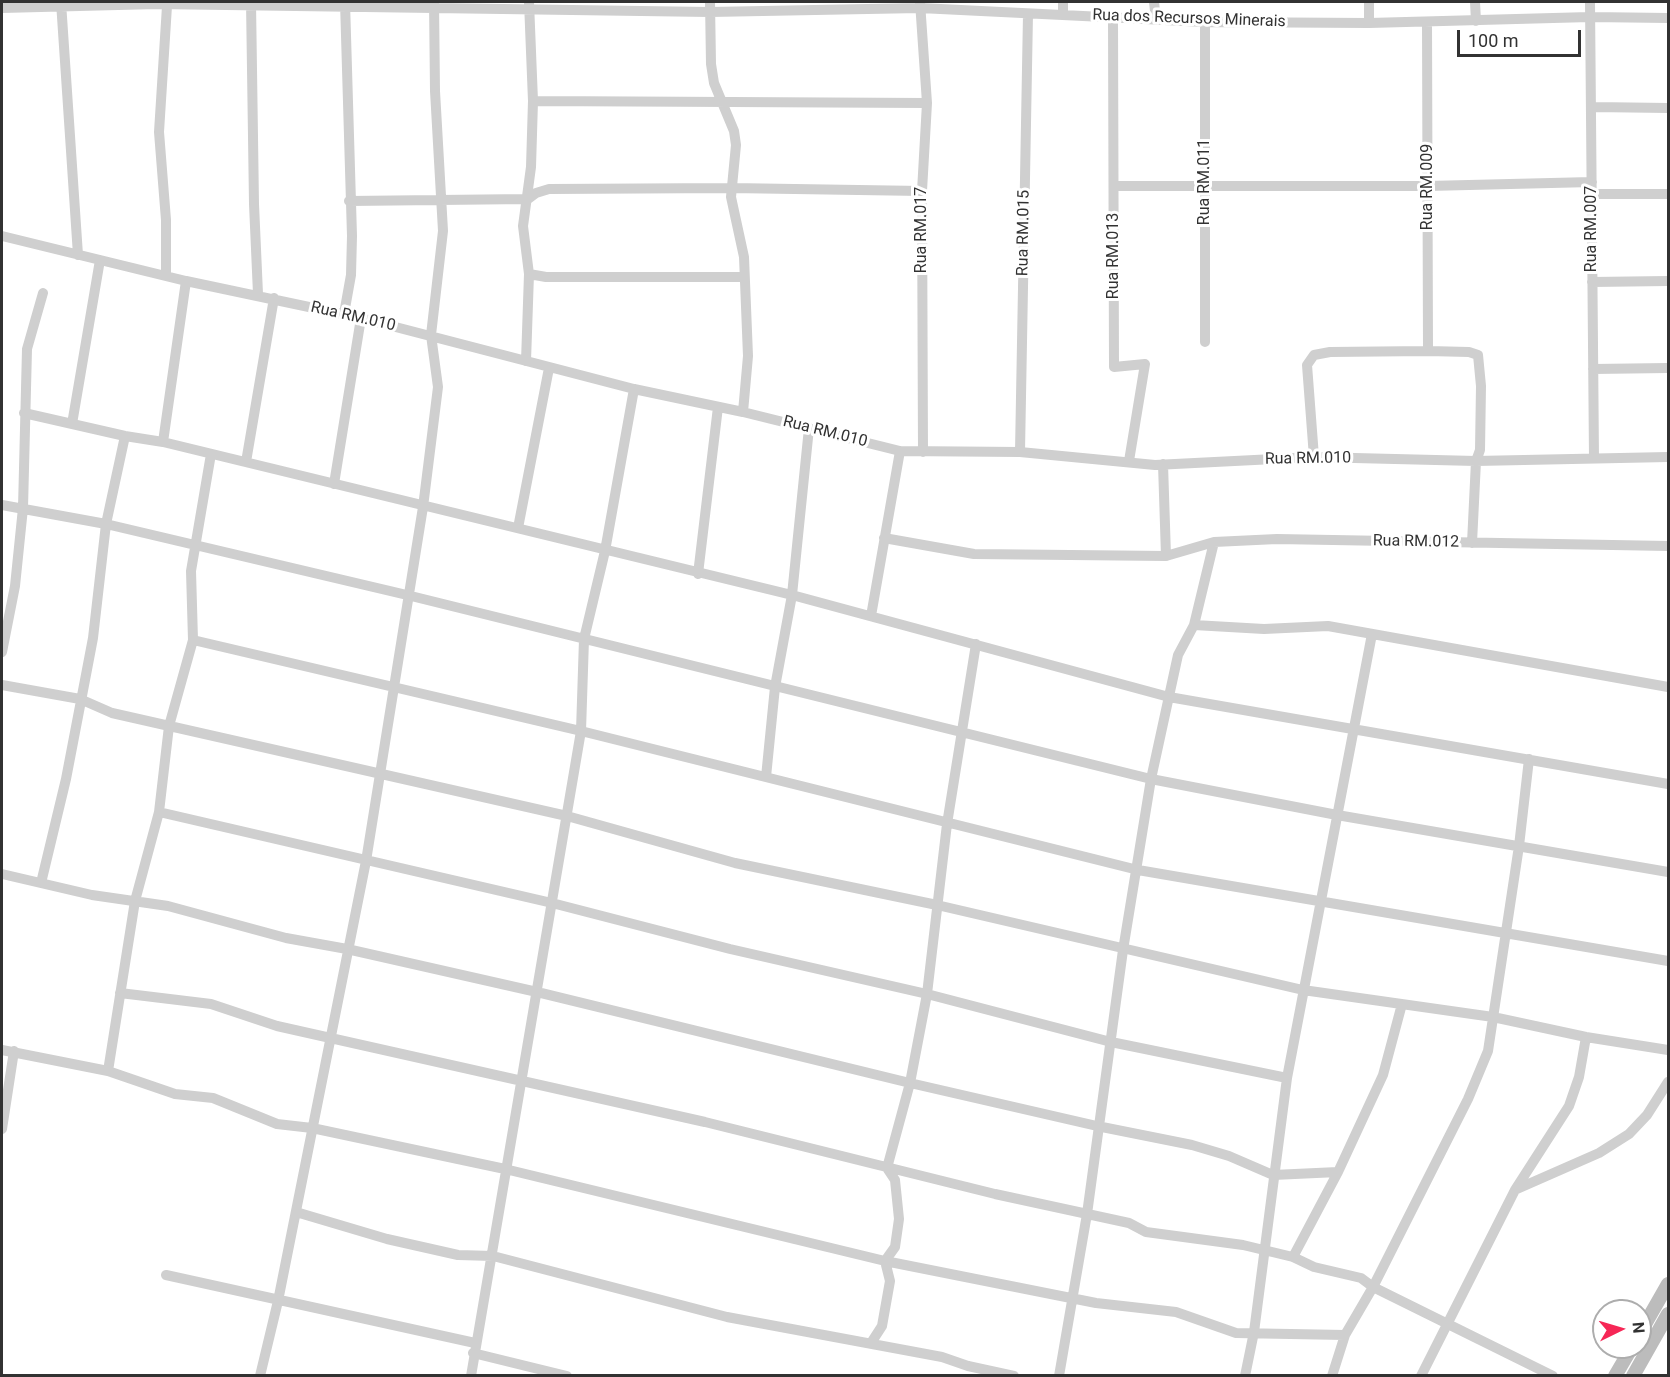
<!DOCTYPE html>
<html>
<head>
<meta charset="utf-8">
<style>
	body { margin:0 }
	#map { position:relative; width:1670px; height:1377px; overflow:hidden; background:#fff; font-family:Roboto,sans-serif }
	canvas { display:block }
	.frame { position:absolute; inset:0; border:3px solid #323232; pointer-events:none }
	.north { position:absolute; left:1592px; top:1299px; width:60px; height:60px; box-sizing:border-box; background:#fff; border:2px solid #adadad; border-radius:50%; rotate:85deg; font-size:16px; font-weight:700; line-height:24px; text-align:center; color:#323232 }
	.north::after { content:''; display:block; margin:auto; width:21px; height:27px; background:#f62756; clip-path:polygon(50% 0,100% 100%,50% 72%,0 100%) }
	.scale { position:absolute; left:1457px; top:30px; width:124px; height:27px; box-sizing:border-box; border:3px solid #323232; border-top:0; padding-left:8px; font-size:18px; line-height:21px; white-space:nowrap; color:#323232; -webkit-text-stroke:4px #fff; paint-order:stroke }
</style>
</head>
<body>
<div id="map">
<canvas width="1670" height="1377"></canvas>
<div class="frame"></div>
<div class="north">N</div>
<div class="scale">100 m</div>
</div>
<script>
const ctx = document.querySelector('canvas').getContext('2d');
ctx.lineJoin = 'round';
const poly = rows => new Path2D(rows.map(r => 'M' + r).join(''));
function strokePath(path, color, width, dash) { ctx.strokeStyle = color; ctx.lineWidth = width; ctx.lineCap = dash ? 'butt' : 'round'; ctx.setLineDash(dash || []); ctx.stroke(path); }
function drawText(font, color, halo, rows, align = 'center') {
  ctx.font = font + ' Roboto,sans-serif'; ctx.lineWidth = 6; ctx.setLineDash([]); ctx.textBaseline = 'middle'; ctx.strokeStyle = halo; ctx.fillStyle = color; for (const [text, x, y, turn = 0] of rows) {
    ctx.save(); ctx.translate(x, y); ctx.rotate((+turn || 0) * Math.PI / 180); ctx.textAlign = isNaN(turn) ? turn : align; if (halo) ctx.strokeText(text, 0, 0); ctx.fillText(text, 0, 0); ctx.restore();
  }
}
strokePath(poly([
	[61,2,78,255],
	[251,2,254,204,258,294],
	[710,2,711,64,714,83,734,131,736,145,731,197,744,257,748,356,743,412],
	[920,2,927,103,922,191,923,452],
	[1063,2,1063,15],
	[1154,2,1156,20],
	[1369,2,1369,23],
	[1475,2,1476,21],
	[1590,2,1594,458],
	[2,8,157,4,710,12,920,8,1205,22,1369,23,1590,17,1668,18],
	[1113,17,1114,367,1145,364,1129,461],
	[1427,22,1428,351],
	[533,101,927,103],
	[1593,107,1668,108],
	[1114,186,1428,186,1592,182],
	[1591,194,1668,194],
	[349,201,528,199,536,193,549,189,731,188,922,191],
	[2,236,186,281,361,318,634,389,743,412,900,451,1020,452,1155,465,1314,457,1476,461,1668,457],
	[529,274,546,277,744,277],
	[166,276,166,220,159,132,167,6],
	[1592,282,1668,281],
	[344,314,351,275,352,236,345,2],
	[1205,342,1205,22],
	[526,361,529,274,523,226,531,167,533,101,529,2],
	[1593,369,1668,368],
	[24,413,125,436,163,442,792,595,1169,697,1668,784],
	[72,424,100,260],
	[163,442,186,281],
	[1020,452,1028,14],
	[1314,457,1307,365,1314,355,1330,352,1428,351,1469,352,1478,355,1481,386,1480,450,1476,461,1472,543],
	[246,462,274,298],
	[1163,464,1166,556],
	[334,484,361,318],
	[2,505,106,524,407,595,1151,779,1337,815,1668,872],
	[518,528,549,368],
	[884,538,974,554,1166,556,1214,542,1277,539,1668,546],
	[698,574,718,407],
	[871,616,900,451],
	[1194,625,1264,629,1328,626,1668,687],
	[193,640,581,731,1138,870,1668,961],
	[2,652,15,586,23,508,27,349,43,293],
	[2,685,80,699,112,713,567,816,735,863,937,905,1303,990,1493,1017,1586,1037,1668,1050],
	[766,777,775,687,792,595,809,428],
	[159,812,552,903,730,949,927,994,1111,1042,1287,1078],
	[2,874,92,895,168,906,286,938,347,949,537,992,910,1083,1097,1126,1192,1145,1229,1156,1273,1175,1338,1172],
	[41,883,66,779,85,680,93,638,106,524,125,436],
	[120,993,211,1004,277,1026,705,1122,995,1194,1129,1223,1146,1232,1243,1245,1293,1257,1314,1267,1361,1278,1373,1287,1553,1376],
	[2,1050,108,1071,175,1094,213,1098,277,1124,312,1128,505,1169,885,1261,1096,1303,1176,1312,1236,1333,1345,1335],
	[108,1071,135,901,159,812,169,726,193,640,191,571,211,454],
	[2,1129,14,1051],
	[1517,1189,1599,1153,1629,1134,1647,1115,1668,1082],
	[296,1212,387,1239,458,1255,493,1256,727,1317,942,1357,968,1366,1014,1376],
	[1293,1257,1338,1172,1383,1075,1402,1004],
	[166,1275,475,1343],
	[871,1343,882,1326,890,1281,885,1261,895,1247,899,1219,895,1180,887,1168,910,1083,927,994,947,824,976,644],
	[473,1353,567,1376],
	[260,1376,278,1301,366,861,423,507,438,387,431,335,443,231,435,91,434,2],
	[471,1376,581,731,584,639,605,551,634,389],
	[1059,1376,1087,1214,1123,950,1151,779,1178,655,1194,625,1214,542],
	[1245,1376,1254,1332,1287,1078,1372,634],
	[1332,1376,1345,1335,1373,1287,1468,1099,1488,1051,1519,846,1529,759],
	[1421,1376,1515,1190,1569,1106,1579,1077,1586,1037]
]), '#cfcfcf', 10);
strokePath(poly([
	[1640,1333,1668,1284],
	[1615,1376,1632,1347],
	[1633,1376,1668,1314]
]), '#bcbcbc', 14);
drawText('16px', '#323232', '#fff', [
	["Rua dos Recursos Minerais",1189,19,2],
	["Rua RM.011",1205,182,-90],
	["Rua RM.009",1428,187,-90],
	["Rua RM.007",1592,229,-90],
	["Rua RM.017",922,230,-90],
	["Rua RM.015",1024,233,-89],
	["Rua RM.013",1114,256,-90],
	["Rua RM.010",353,317,13],
	["Rua RM.010",825,432,14],
	["Rua RM.010",1308,459,-1],
	["Rua RM.012",1416,542,1]
]);
</script>
</body>
</html>
